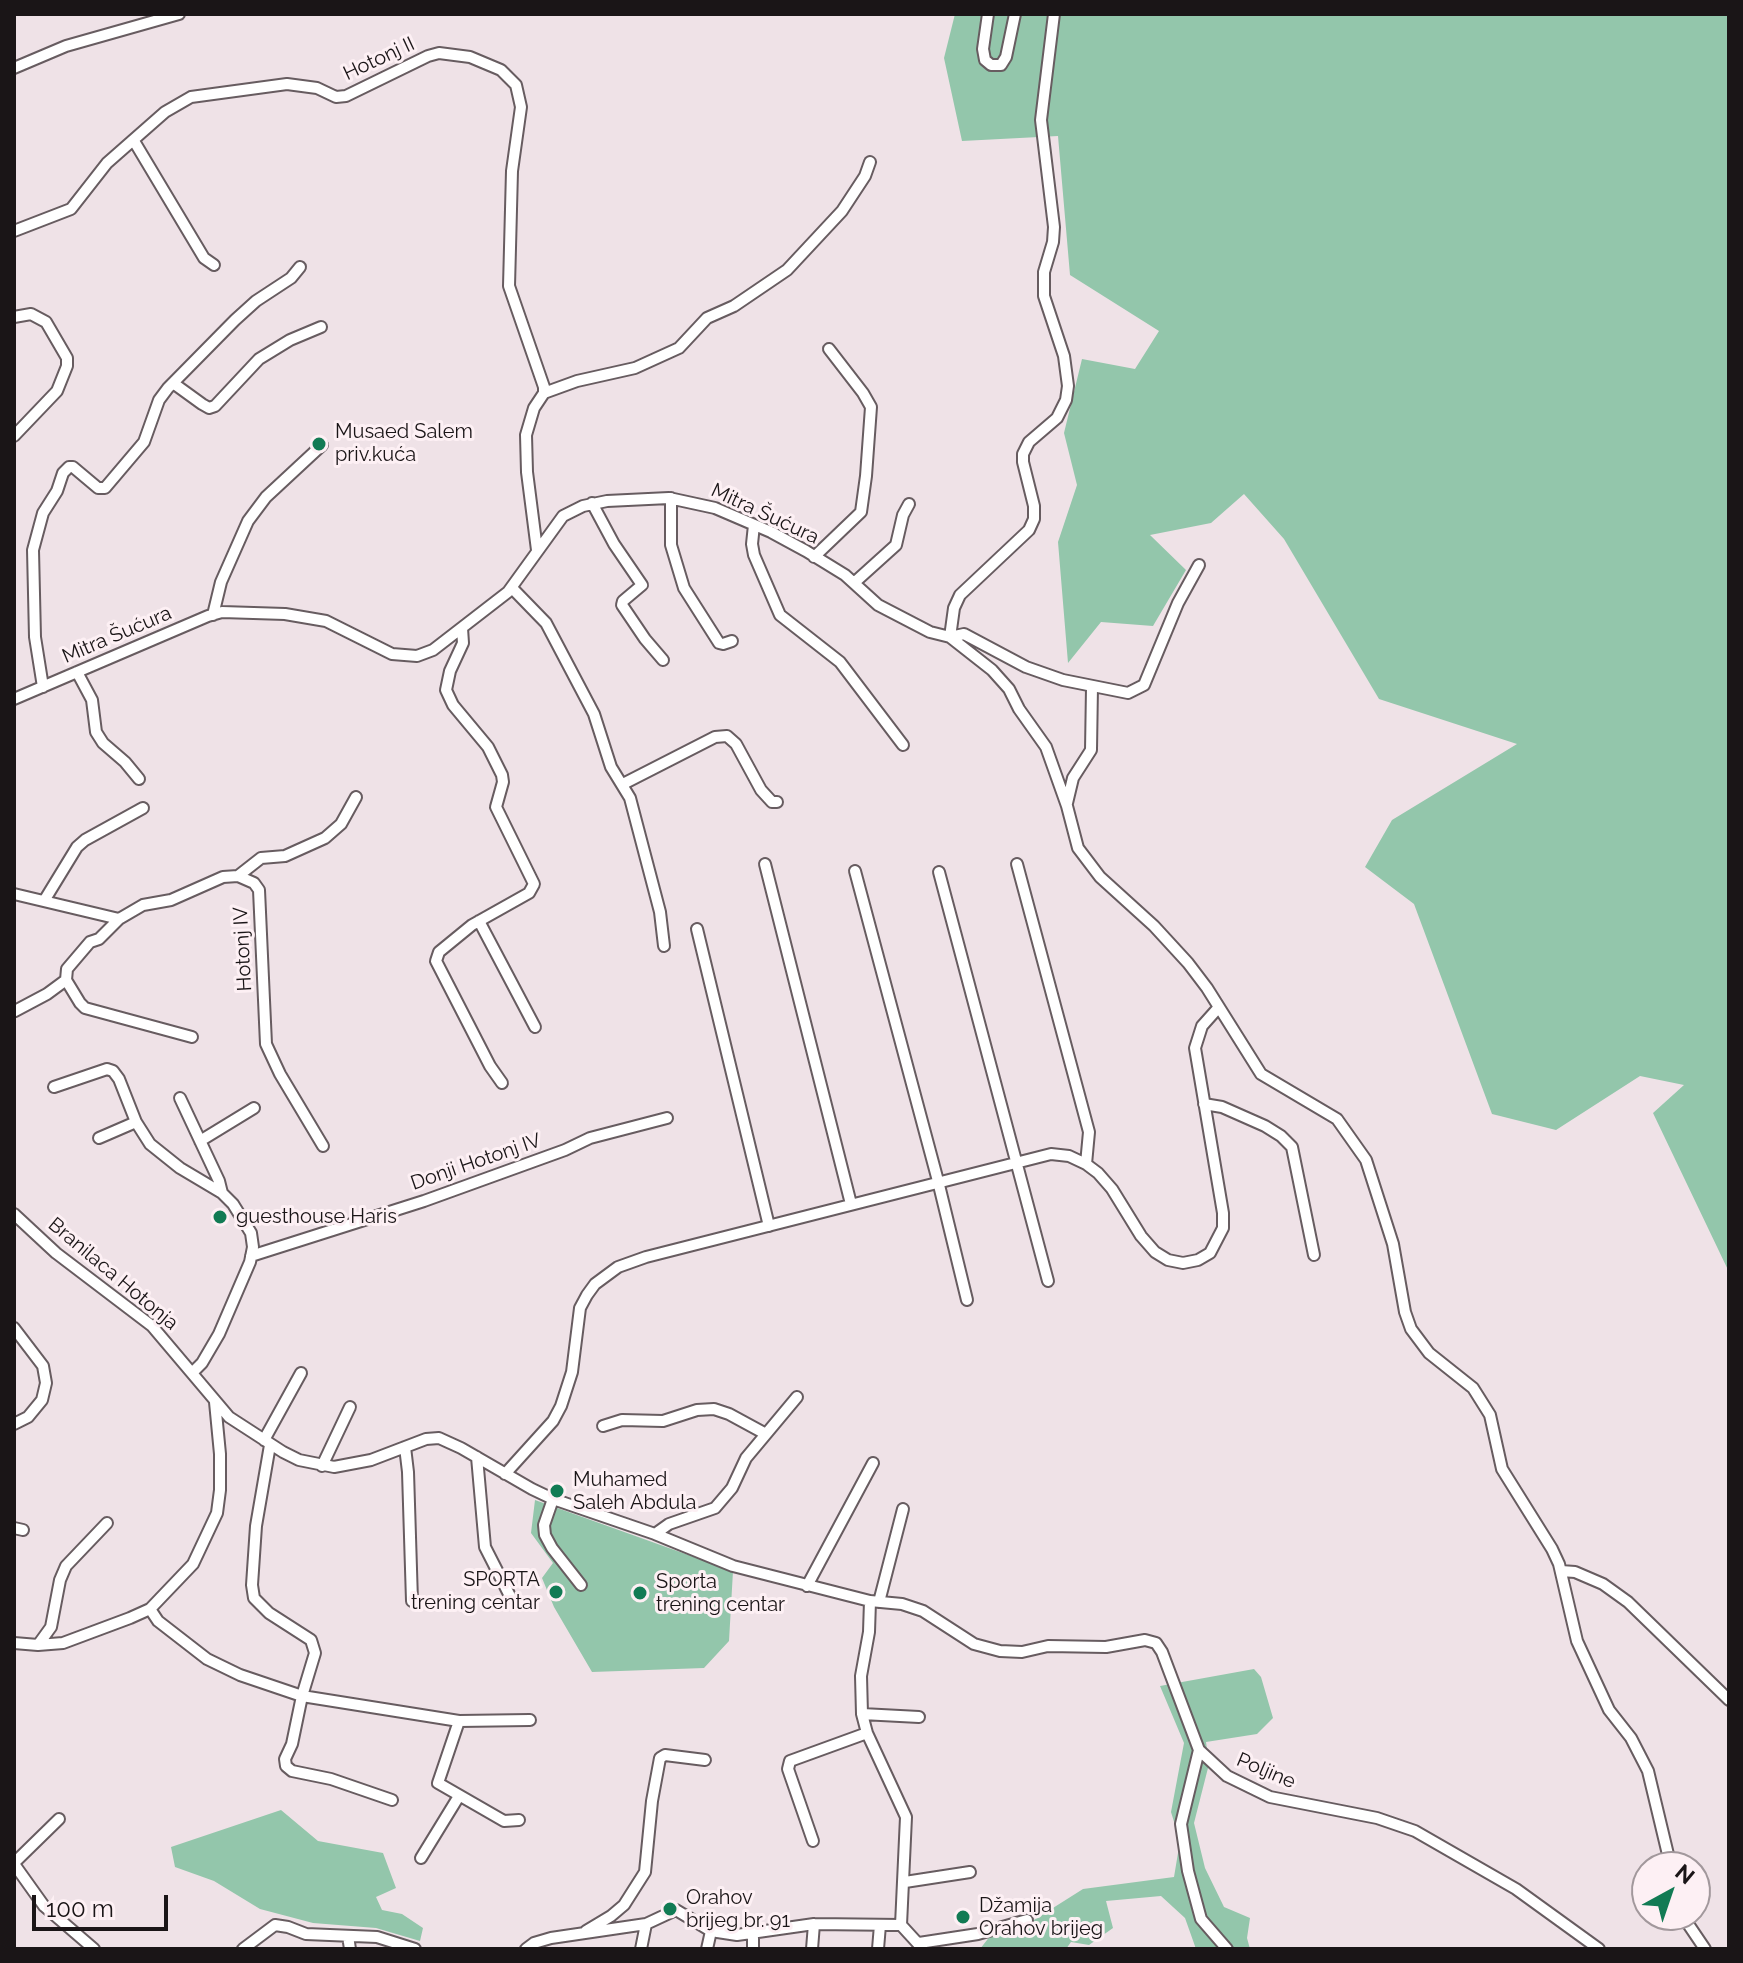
<!DOCTYPE html>
<html>
<head>
<meta charset="utf-8">
<style>
	body { margin:0 }
	#map { position:relative; width:1743px; height:1963px; overflow:hidden; background:#efe2e7; font-family:Raleway,sans-serif }
	canvas { display:block }
	.frame { position:absolute; inset:0; border:16px solid #1a1517; pointer-events:none }
	.north { position:absolute; left:1631px; top:1851px; width:80px; height:80px; box-sizing:border-box; background:#fdf0f4; border:2px solid #a2989c; border-radius:50%; rotate:40deg; font-size:22px; font-weight:700; line-height:32px; text-align:center; color:#1a1517 }
	.north::after { content:''; display:block; margin:auto; width:28px; height:36px; background:#127b54; clip-path:polygon(50% 0,100% 100%,50% 72%,0 100%) }
	.scale { position:absolute; left:32px; top:1895px; width:136px; height:36px; box-sizing:border-box; border:4px solid #1a1517; border-top:0; padding-left:10px; font-size:24px; line-height:28px; white-space:nowrap; color:#1a1517; -webkit-text-stroke:6px #fdf0f4; paint-order:stroke }
</style>
</head>
<body>
<div id="map">
<canvas width="1743" height="1963"></canvas>
<div class="frame"></div>
<div class="north">N</div>
<div class="scale">100 m</div>
</div>
<script>
const ctx = document.querySelector('canvas').getContext('2d');
ctx.lineJoin = 'round';
function fillPath(path, color) { ctx.fillStyle = color; ctx.fill(path, 'evenodd'); }
const poly = rows => new Path2D(rows.map(r => 'M' + r).join(''));
function strokePath(path, color, width, dash) { ctx.strokeStyle = color; ctx.lineWidth = width; ctx.lineCap = dash ? 'butt' : 'round'; ctx.setLineDash(dash || []); ctx.stroke(path); }
function drawText(font, color, halo, rows, align = 'center') {
  ctx.font = font + ' Raleway,sans-serif'; ctx.lineWidth = 6; ctx.setLineDash([]); ctx.textBaseline = 'middle'; ctx.strokeStyle = halo; ctx.fillStyle = color; for (const [text, x, y, turn = 0] of rows) {
    ctx.save(); ctx.translate(x, y); ctx.rotate((+turn || 0) * Math.PI / 180); ctx.textAlign = isNaN(turn) ? turn : align; if (halo) ctx.strokeText(text, 0, 0); ctx.fillText(text, 0, 0); ctx.restore();
  }
}
fillPath(poly([
	[955,14,1729,14,1729,1272,1653,1113,1684,1085,1640,1076,1556,1130,1492,1114,1414,904,1365,867,1392,820,1517,744,1379,699,1284,539,1244,494,1211,523,1150,535,1186,570,1153,626,1101,622,1068,663,1058,542,1077,485,1064,433,1082,359,1135,369,1159,331,1070,275,1058,136,962,141,944,58],
	[535,1500,733,1571,729,1641,704,1668,592,1672,554,1607,542,1578,553,1563,531,1533],
	[1254,1669,1261,1677,1273,1718,1257,1734,1206,1742,1209,1764,1194,1823,1205,1868,1224,1907,1250,1918,1247,1938,1250,1949,1196,1949,1185,1918,1161,1896,1106,1901,1113,1928,1089,1945,1071,1942,1066,1949,980,1949,994,1931,1026,1925,1083,1889,1174,1877,1180,1841,1171,1812,1184,1743,1160,1686],
	[281,1810,318,1841,383,1853,396,1888,376,1897,382,1910,402,1914,423,1928,420,1941,376,1928,313,1923,260,1909,214,1881,175,1867,171,1847]
]), '#93c6ab');
const minor = poly([
	[988,14,983,49,985,60,991,65,1001,65,1006,57,1015,14],
	[14,68,66,46,179,14],
	[134,141,204,258,214,265],
	[14,231,71,209,107,163,165,112,191,97,287,84,317,88,336,97,346,96,428,56,439,53,470,57,501,70,516,85,521,107,512,171,509,286,544,387,544,393,534,408,526,435,527,472,537,550],
	[14,317,31,314,46,322,67,358,67,366,57,391,14,436],
	[173,383,202,404,209,408,215,406,259,359,290,340,321,327],
	[544,393,577,381,635,368,679,348,707,318,734,306,787,270,842,211,865,176,870,162],
	[671,498,671,545,684,588,719,643,723,644,732,641],
	[592,503,614,544,642,585,623,601,622,605,645,639,663,660],
	[754,525,752,544,754,555,780,615,840,662,903,745],
	[814,557,861,512,866,476,871,407,863,393,829,349],
	[855,582,896,545,903,515,909,504],
	[512,588,546,623,594,714,611,767,630,798,660,912,664,946],
	[213,615,221,582,248,521,266,497,322,445],
	[462,628,463,643,450,671,446,690,453,705,488,747,502,775,503,782,496,807,534,884,529,893,472,925,439,952,436,961,490,1066,502,1083],
	[950,637,992,670,1009,689,1019,709,1046,747,1067,806,1078,848,1100,877,1154,926,1188,963,1207,988,1261,1074,1337,1119,1366,1160,1393,1244,1405,1312,1411,1329,1429,1353,1473,1388,1490,1415,1502,1469,1552,1549,1559,1564,1577,1641,1609,1710,1631,1738,1648,1771,1671,1867],
	[950,637,954,608,960,595,1029,530,1034,519,1034,506,1023,462,1023,454,1029,442,1057,418,1066,400,1068,386,1064,356,1044,296,1044,272,1053,242,1054,227,1041,120,1054,14],
	[77,672,92,700,96,732,103,743,125,762,139,779],
	[43,687,35,637,33,550,43,513,57,491,63,473,69,467,73,467,98,488,105,488,144,442,159,400,168,388,235,320,256,301,291,278,300,267],
	[14,699,208,616,222,612,285,614,326,621,392,654,417,656,433,650,508,592,563,516,583,506,607,501,669,498,715,508,771,532,806,551,845,575,878,605,930,632,950,637,964,634,1026,667,1063,680,1128,693,1144,685,1178,603,1199,565],
	[623,784,715,737,727,736,736,744,761,790,772,802,777,802],
	[1067,803,1073,778,1091,750,1092,687],
	[765,864,851,1204],
	[1017,864,1089,1132,1086,1164],
	[855,871,938,1181,967,1300],
	[939,872,1048,1281],
	[238,876,261,858,285,856,325,838,341,824,356,797],
	[14,894,119,919,143,905,171,900,223,877,238,876,254,883,259,890,266,1044,280,1074,323,1146],
	[44,901,77,847,85,840,143,808],
	[119,919,99,939,90,942,67,969,66,980,80,1003,85,1008,192,1037],
	[479,921,535,1027],
	[697,929,769,1226],
	[15,1011,47,994,66,980],
	[54,1087,107,1069,113,1071,119,1079,136,1122,150,1144,180,1168,222,1193,233,1204,251,1233,253,1247,250,1262,219,1334,202,1363,193,1372],
	[180,1098,219,1181,222,1193],
	[1204,1104,1222,1107,1265,1126,1281,1136,1292,1147,1314,1255],
	[99,1138,136,1122],
	[200,1141,254,1108],
	[14,1214,56,1253,152,1326,229,1417,283,1452,299,1460,334,1467,371,1460,426,1439,439,1438,461,1448,532,1489,553,1499,655,1534,733,1566,870,1601,902,1604,923,1611,974,1644,1000,1651,1022,1652,1048,1646,1106,1647,1145,1640,1156,1643,1162,1652,1199,1750,1227,1776,1270,1797,1377,1818,1415,1831,1516,1889,1599,1949],
	[251,1256,424,1201,565,1150,590,1138,667,1118],
	[14,1328,43,1366,46,1383,42,1400,28,1417,14,1424],
	[603,1426,622,1420,663,1421,697,1410,714,1409,729,1414,764,1433],
	[264,1440,301,1373],
	[270,1445,256,1526,252,1585,254,1598,269,1613,311,1640,315,1653,302,1696,292,1744,285,1759,286,1766,292,1771,331,1779,392,1800],
	[405,1447,408,1472,412,1601],
	[477,1457,485,1547,511,1598],
	[322,1466,350,1407],
	[505,1474,553,1421,561,1406,572,1372,580,1308,587,1295,595,1284,618,1267,646,1257,1051,1154,1069,1156,1086,1164,1098,1173,1112,1189,1141,1236,1155,1252,1168,1260,1183,1263,1198,1260,1210,1253,1223,1228,1223,1213,1195,1048,1202,1026,1219,1007],
	[553,1499,544,1525,545,1535,552,1548,581,1585],
	[14,1528,23,1530],
	[655,1534,669,1524,715,1508,732,1488,746,1458,797,1397],
	[1561,1571,1575,1572,1603,1584,1628,1602,1729,1700],
	[807,1586,873,1463],
	[870,1601,869,1632,861,1676,862,1714,867,1733,906,1817,901,1925],
	[879,1602,903,1509],
	[150,1609,158,1621,207,1659,240,1675,302,1696,459,1721,530,1720],
	[14,1643,38,1645,63,1643,130,1618,150,1609,193,1564,217,1513,220,1490,220,1454,215,1402],
	[38,1645,51,1627,60,1580,66,1566,107,1523],
	[862,1714,919,1717],
	[459,1721,438,1783,504,1821,519,1820],
	[1199,1750,1181,1824,1188,1871,1201,1919,1227,1949],
	[813,1841,788,1769,790,1761,867,1733],
	[421,1858,459,1796],
	[14,1863,59,1819],
	[14,1864,44,1906,94,1949],
	[905,1882,970,1872],
	[1682,1915,1705,1949],
	[586,1931,611,1916,624,1905,645,1872,652,1801,660,1758,665,1755,705,1760],
	[348,1936,350,1949],
	[919,1943,978,1934,1027,1920],
	[243,1949,275,1925,288,1927,306,1934,377,1937,415,1949],
	[526,1949,534,1943,551,1938,646,1924,676,1910,711,1931,737,1935,814,1924,901,1925,923,1949],
	[641,1949,646,1924],
	[707,1949,711,1931],
	[753,1949,753,1933],
	[812,1949,814,1924],
	[878,1949,880,1925]
]);
strokePath(minor, '#675c60', 14);
strokePath(minor, '#fff', 10);
for (const [x, y, r, color] of [
	[319,444,8,"#127b54"],
	[220,1217,8,"#127b54"],
	[557,1491,8,"#127b54"],
	[556,1592,8,"#127b54"],
	[640,1593,8,"#127b54"],
	[670,1909,8,"#127b54"],
	[963,1917,8,"#127b54"]
]) { const dot = new Path2D(); dot.arc(x, y, r, 0, 2 * Math.PI); ctx.fillStyle = color; ctx.fill(dot); strokePath(dot, '#fdf0f4', 3); }
drawText('20px', '#1a1517', '#fdf0f4', [
	["Hotonj II",379,59,-25],
	["Mitra Šućura",765,514,25],
	["Mitra Šućura",117,635,-23],
	["Hotonj IV",243,949,-93],
	["Donji Hotonj IV",476,1162,-19],
	["Branilaca Hotonja",113,1274,40],
	["Poljine",1266,1771,23]
]);
drawText('20px', '#1a1517', '#fdf0f4', [
	["Musaed Salem",335,432],
	["priv.kuća",335,455],
	["guesthouse Haris",236,1217],
	["Muhamed",573,1480],
	["Saleh Abdula",573,1503],
	["SPORTA",540,1580,"right"],
	["trening centar",540,1603,"right"],
	["Sporta",656,1582],
	["trening centar",656,1605],
	["Orahov",686,1898],
	["brijeg br. 91",686,1921],
	["Džamija",979,1906],
	["Orahov brijeg",979,1929]
], 'left');
</script>
</body>
</html>
